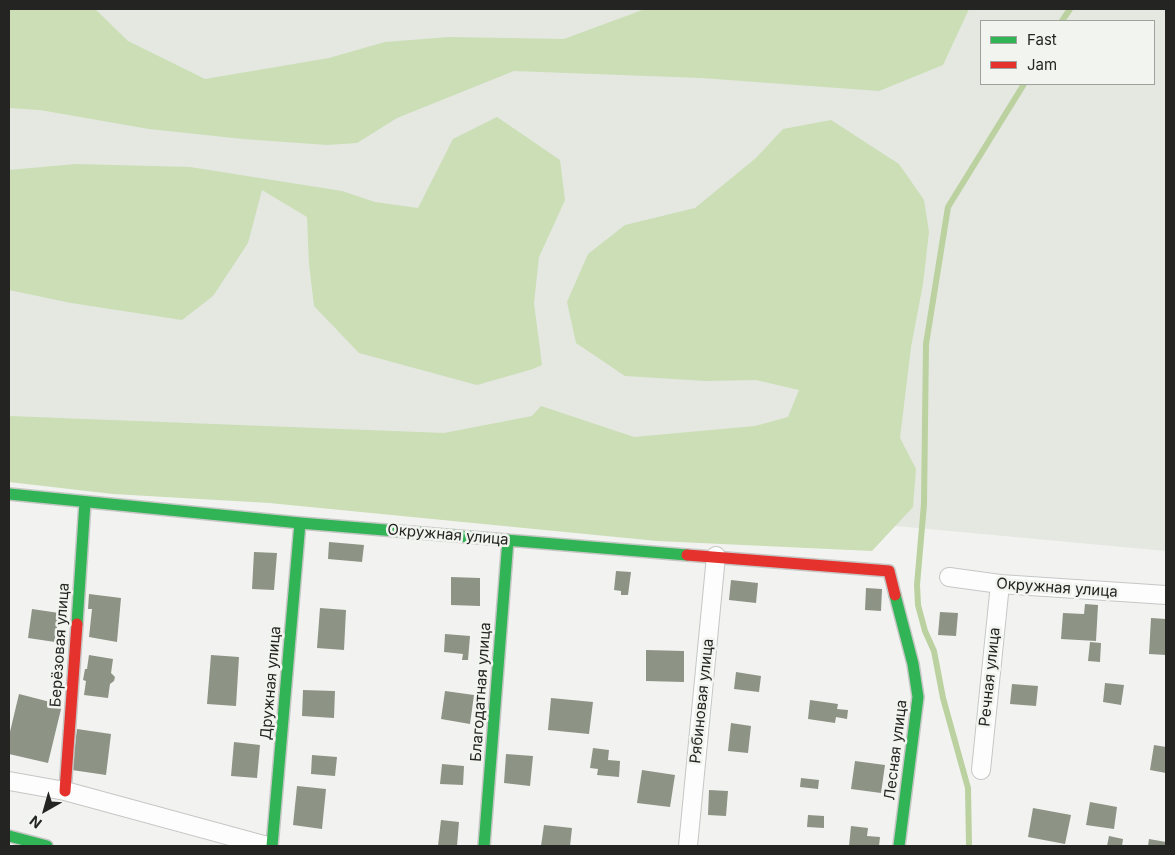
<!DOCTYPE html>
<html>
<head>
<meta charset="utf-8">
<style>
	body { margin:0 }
	#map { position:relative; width:1175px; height:855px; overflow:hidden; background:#f2f3f0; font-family:Inter,sans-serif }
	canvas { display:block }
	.frame { position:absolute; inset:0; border:10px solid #242523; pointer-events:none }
	.legend { position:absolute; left:980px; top:20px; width:175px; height:65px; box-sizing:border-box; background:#f2f4ef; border:1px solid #a0a19d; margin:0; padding:6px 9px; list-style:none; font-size:15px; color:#242523 }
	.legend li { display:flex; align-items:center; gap:10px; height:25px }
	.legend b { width:25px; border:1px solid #a0a19d }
	.north { position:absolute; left:20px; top:785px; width:50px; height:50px; -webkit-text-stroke:4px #f2f4ef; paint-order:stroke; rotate:218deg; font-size:14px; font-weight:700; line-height:20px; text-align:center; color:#242523 }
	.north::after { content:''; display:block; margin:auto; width:18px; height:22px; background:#242523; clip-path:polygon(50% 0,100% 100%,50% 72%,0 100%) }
</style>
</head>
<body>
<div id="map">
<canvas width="1175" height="855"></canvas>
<div class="frame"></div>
<ul class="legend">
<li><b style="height:6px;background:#30b455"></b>Fast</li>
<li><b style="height:6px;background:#e5322d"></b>Jam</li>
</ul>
<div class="north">N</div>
</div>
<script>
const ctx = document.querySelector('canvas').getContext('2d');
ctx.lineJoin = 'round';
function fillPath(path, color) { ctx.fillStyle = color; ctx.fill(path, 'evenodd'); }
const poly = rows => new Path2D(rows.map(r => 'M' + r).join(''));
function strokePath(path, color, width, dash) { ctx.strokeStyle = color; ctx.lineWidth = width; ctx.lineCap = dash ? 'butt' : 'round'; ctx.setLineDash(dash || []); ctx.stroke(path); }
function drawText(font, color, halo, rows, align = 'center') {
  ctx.font = font + ' Inter,sans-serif'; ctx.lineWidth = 5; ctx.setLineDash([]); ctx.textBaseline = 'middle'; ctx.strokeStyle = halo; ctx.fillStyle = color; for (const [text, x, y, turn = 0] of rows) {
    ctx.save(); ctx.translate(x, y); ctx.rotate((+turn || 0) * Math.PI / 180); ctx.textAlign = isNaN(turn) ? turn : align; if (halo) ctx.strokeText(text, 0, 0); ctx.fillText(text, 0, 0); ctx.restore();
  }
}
fillPath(poly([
	[9,9,1166,9,1166,551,9,444],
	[981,21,1154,21,1154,84,981,84]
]), '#e4e8e0');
fillPath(poly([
	[9,9,95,9,128,41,205,79,329,58,385,42,449,37,564,39,645,9,969,9,943,65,879,91,701,78,514,71,397,118,357,143,327,145,243,139,149,129,40,110,9,108],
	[497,117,560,160,565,200,539,257,534,303,542,365,533,369,477,385,359,353,314,306,309,264,307,217,262,190,248,243,213,296,182,320,71,303,9,290,9,170,76,164,190,167,342,191,375,202,418,208,453,139],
	[831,120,899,164,924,200,929,232,923,284,911,347,900,438,916,469,913,507,872,551,657,541,269,503,113,494,9,482,9,416,444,433,532,416,541,406,634,437,755,426,788,417,799,390,756,380,706,381,625,376,576,343,567,302,588,254,625,225,695,208,756,158,783,129]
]), '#cbdeb6');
strokePath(poly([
	[1062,21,1070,9],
	[969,846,968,788,943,698,934,651,925,631,918,605,917,585,924,504,926,344,948,207,1024,84]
]), '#bbd1a0', 6);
fillPath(poly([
	[329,542,364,545,362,562,328,559],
	[254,552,277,553,274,590,252,589],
	[616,571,631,572,628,595,621,595,621,591,614,590],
	[451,577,480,578,480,606,451,605],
	[731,580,758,583,756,603,729,600],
	[866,588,882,589,881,611,865,610],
	[89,594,121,598,117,642,89,637,92,609,88,609],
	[1085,604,1098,605,1096,641,1061,639,1063,613,1084,614],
	[320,608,346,610,344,650,317,648],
	[32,609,59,613,55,642,28,638],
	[940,612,958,613,956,636,938,635],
	[1151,618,1166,619,1166,655,1149,654],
	[445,634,470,636,468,660,462,660,463,654,444,652],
	[1090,642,1101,643,1100,662,1088,661],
	[646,650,684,651,684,682,646,681],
	[89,655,113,659,111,673,115,677,114,681,110,684,108,698,84,695,86,681,83,680,85,669,87,669],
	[211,655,239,657,236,706,207,704],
	[736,672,761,676,759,692,734,689],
	[1105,683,1124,685,1121,705,1103,702],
	[1012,684,1038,686,1036,706,1010,704],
	[303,690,335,691,334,718,302,716],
	[445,691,474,695,470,724,441,719],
	[19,694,62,705,48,763,9,754,9,736],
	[551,698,593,702,589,734,548,730],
	[810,700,838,704,837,709,848,710,847,719,836,717,835,723,808,719],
	[731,723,751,726,748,753,728,751],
	[77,729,111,734,106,775,72,770],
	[234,742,260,745,257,778,231,776],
	[1154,745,1166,747,1166,773,1150,770],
	[593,748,609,750,608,760,620,761,619,777,597,775,598,769,590,768],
	[506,754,533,756,530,786,504,783],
	[312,755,337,757,335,776,311,774],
	[855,761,885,765,881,793,851,789],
	[442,764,464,766,463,785,440,784],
	[642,770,675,775,670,807,637,803],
	[801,778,819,780,818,789,800,787],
	[297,786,326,789,322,829,293,825],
	[709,790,728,791,726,816,708,815],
	[1090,802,1117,807,1114,829,1086,825],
	[1033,808,1071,815,1065,844,1028,837],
	[808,815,824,816,824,828,807,827],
	[441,820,459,822,457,846,438,846],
	[544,825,572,828,570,846,541,846],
	[851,826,868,828,867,836,880,837,879,846,849,846],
	[1109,836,1123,839,1122,846,1107,846],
	[1149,839,1166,842,1166,846,1148,846]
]), '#8d9385');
const street = poly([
	[949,577,1000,584,1166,595],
	[981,770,1000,584],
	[9,781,65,791,267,846],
	[688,846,716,556]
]);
const fast = poly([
	[9,494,300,523,687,555],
	[895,595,913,664,918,697,899,846],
	[77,624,85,502],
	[9,836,47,846],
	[272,846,300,523],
	[484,846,508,540]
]);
const jam = poly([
	[687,555,889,571,895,595],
	[65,791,77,624]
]);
strokePath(street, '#c6c7c5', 20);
strokePath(fast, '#c6c7c5', 14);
strokePath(jam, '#c6c7c5', 14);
strokePath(street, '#fdfdfd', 18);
strokePath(fast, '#30b455', 11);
strokePath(jam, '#e5322d', 11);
drawText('15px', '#242523', '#f2f4ef', [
	["Окружная улица",448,535,5],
	["Окружная улица",1057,588,4],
	["Берёзовая улица",60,645,-86],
	["Речная улица",990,677,-84],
	["Дружная улица",271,683,-85],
	["Благодатная улица",481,692,-86],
	["Рябиновая улица",702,701,-84],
	["Лесная улица",896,750,-83]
]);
</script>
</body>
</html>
